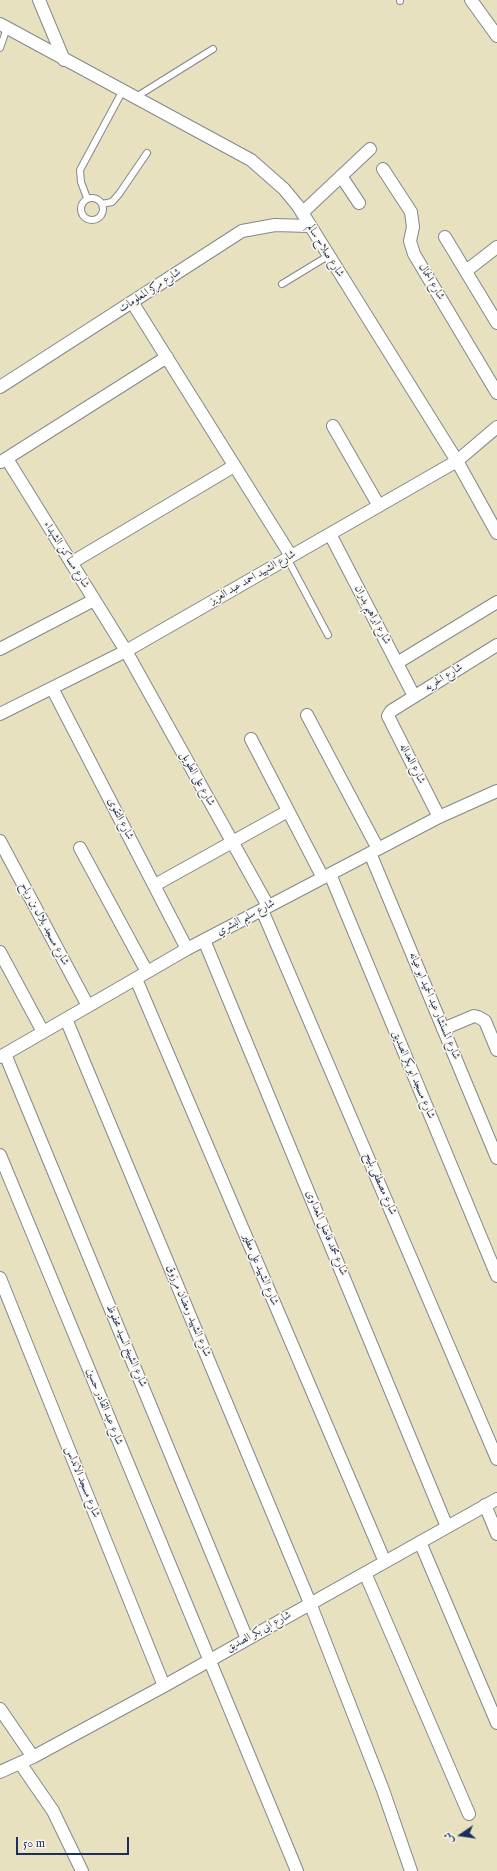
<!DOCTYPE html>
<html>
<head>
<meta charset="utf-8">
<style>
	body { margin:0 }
	#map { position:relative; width:497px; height:1871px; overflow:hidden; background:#e8e1bf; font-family:"IM FELL English",Amiri,serif }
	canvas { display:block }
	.north { position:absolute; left:441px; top:1815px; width:40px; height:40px; -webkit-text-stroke:3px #fbf7ec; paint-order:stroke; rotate:257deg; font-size:11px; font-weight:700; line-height:16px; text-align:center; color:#1b2f5e }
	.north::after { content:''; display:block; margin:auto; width:14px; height:18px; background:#1b2f5e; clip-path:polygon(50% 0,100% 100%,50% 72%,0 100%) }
	.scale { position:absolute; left:16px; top:1837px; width:113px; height:18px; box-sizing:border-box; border:2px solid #1b2f5e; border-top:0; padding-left:5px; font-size:12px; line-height:14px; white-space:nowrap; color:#1b2f5e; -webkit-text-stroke:3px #fbf7ec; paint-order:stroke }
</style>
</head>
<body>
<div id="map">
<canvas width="497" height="1871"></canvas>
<div class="north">ش</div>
<div class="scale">50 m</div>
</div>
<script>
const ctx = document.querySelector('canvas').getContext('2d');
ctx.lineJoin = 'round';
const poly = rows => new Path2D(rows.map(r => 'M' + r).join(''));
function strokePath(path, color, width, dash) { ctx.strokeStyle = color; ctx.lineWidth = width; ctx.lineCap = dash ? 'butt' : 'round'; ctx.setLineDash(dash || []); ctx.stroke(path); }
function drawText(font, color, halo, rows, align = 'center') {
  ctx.font = font + ' "IM FELL English",Amiri,serif'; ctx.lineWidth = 3; ctx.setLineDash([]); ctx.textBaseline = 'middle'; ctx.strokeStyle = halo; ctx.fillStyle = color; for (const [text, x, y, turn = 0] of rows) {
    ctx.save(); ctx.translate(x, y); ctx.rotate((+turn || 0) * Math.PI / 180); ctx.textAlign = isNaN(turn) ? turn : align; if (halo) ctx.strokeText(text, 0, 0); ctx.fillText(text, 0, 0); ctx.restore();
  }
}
const service = poly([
	[400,0,400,1],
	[0,48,7,28],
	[136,97,213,49],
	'81 209a11 11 0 1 1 22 0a11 11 0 1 1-22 0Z',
	[87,198,81,182,80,170,122,92],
	[102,204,112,202,119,194,147,153],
	[282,284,328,256],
	[287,558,328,635]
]);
const minor = poly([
	[39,0,64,60],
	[471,0,497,36],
	[0,24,251,160,284,189,298,206,457,461,497,533],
	[383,169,411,212,413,227,410,241,414,254,497,393],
	[341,176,359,203],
	[302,213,370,149],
	[445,237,497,323],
	[466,271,497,247],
	[132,302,291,556],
	[0,387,242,231,275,225,309,226],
	[333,426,379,506],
	[7,459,126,651,268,906],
	[1,462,167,357],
	[330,534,414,696],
	[71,563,234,466],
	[0,649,94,600],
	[397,663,497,602],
	[52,688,187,949],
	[0,714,126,651,457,461,497,427],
	[307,715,378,849],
	[251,739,323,878],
	[439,817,388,716,391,711,497,645],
	[0,841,88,1006],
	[80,848,147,972],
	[370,853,497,1158],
	[330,874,497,1276],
	[155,885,288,811],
	[262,910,497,1459],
	[204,940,447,1527],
	[0,952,43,1032],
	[136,979,385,1562],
	[66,1019,310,1603,383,1790,411,1871],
	[443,1029,474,1016,478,1017,485,1021,497,1050],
	[5,1054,247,1639],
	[0,1057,187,949,439,817,497,791],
	[0,1155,297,1871],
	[0,1278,164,1686],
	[485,1505,497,1534],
	[420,1542,497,1723],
	[365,1573,469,1814],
	[0,1709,33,1757],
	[20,1763,53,1811,82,1871],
	[0,1772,33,1757,164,1686,497,1499]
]);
strokePath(service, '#82888e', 8);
strokePath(minor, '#82888e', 14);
strokePath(service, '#fff', 6);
strokePath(minor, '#fff', 12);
drawText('11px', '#1b2f5e', '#fbf7ec', [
	["شارع صلاح سالم",325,251,58],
	["شارع الحمال",431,282,59],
	["شارع مركز المعلومات",150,291,-33],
	["شارع مساكن الشهداء",66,555,58],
	["شارع الشهيد احمد عبد العزيز",253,578,-30],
	["شارع ابراهيم بدران",372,615,62],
	["شارع الحريه",444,678,-32],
	["شارع العداله",412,764,63],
	["شارع على الطويل",197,779,61],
	["شارع التقوى",120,819,63],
	["شارع سليم البشري",246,918,-28],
	["شارع مسجد بلال بن رباح",44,924,62],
	["شارع المستشار عبد الحميد ابو عيانه",434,1006,67],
	["شارع مسجد ابو بكر الصديق",413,1075,67],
	["شارع مصطفى بليح",380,1184,67],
	["شارع محمد فاضل المعداوى",326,1233,67],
	["شارع الشهيد على مطير",260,1270,67],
	["شارع الشهيد رمضان مرزوق",188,1311,67],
	["شارع الشيخ السيد محفوظ",126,1346,67],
	["شارع عبد القادر حسين",104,1407,68],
	["شارع مسجد الاندلس",82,1482,68],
	["شارع ابى بكر الصديق",259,1632,-29]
]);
</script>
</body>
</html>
